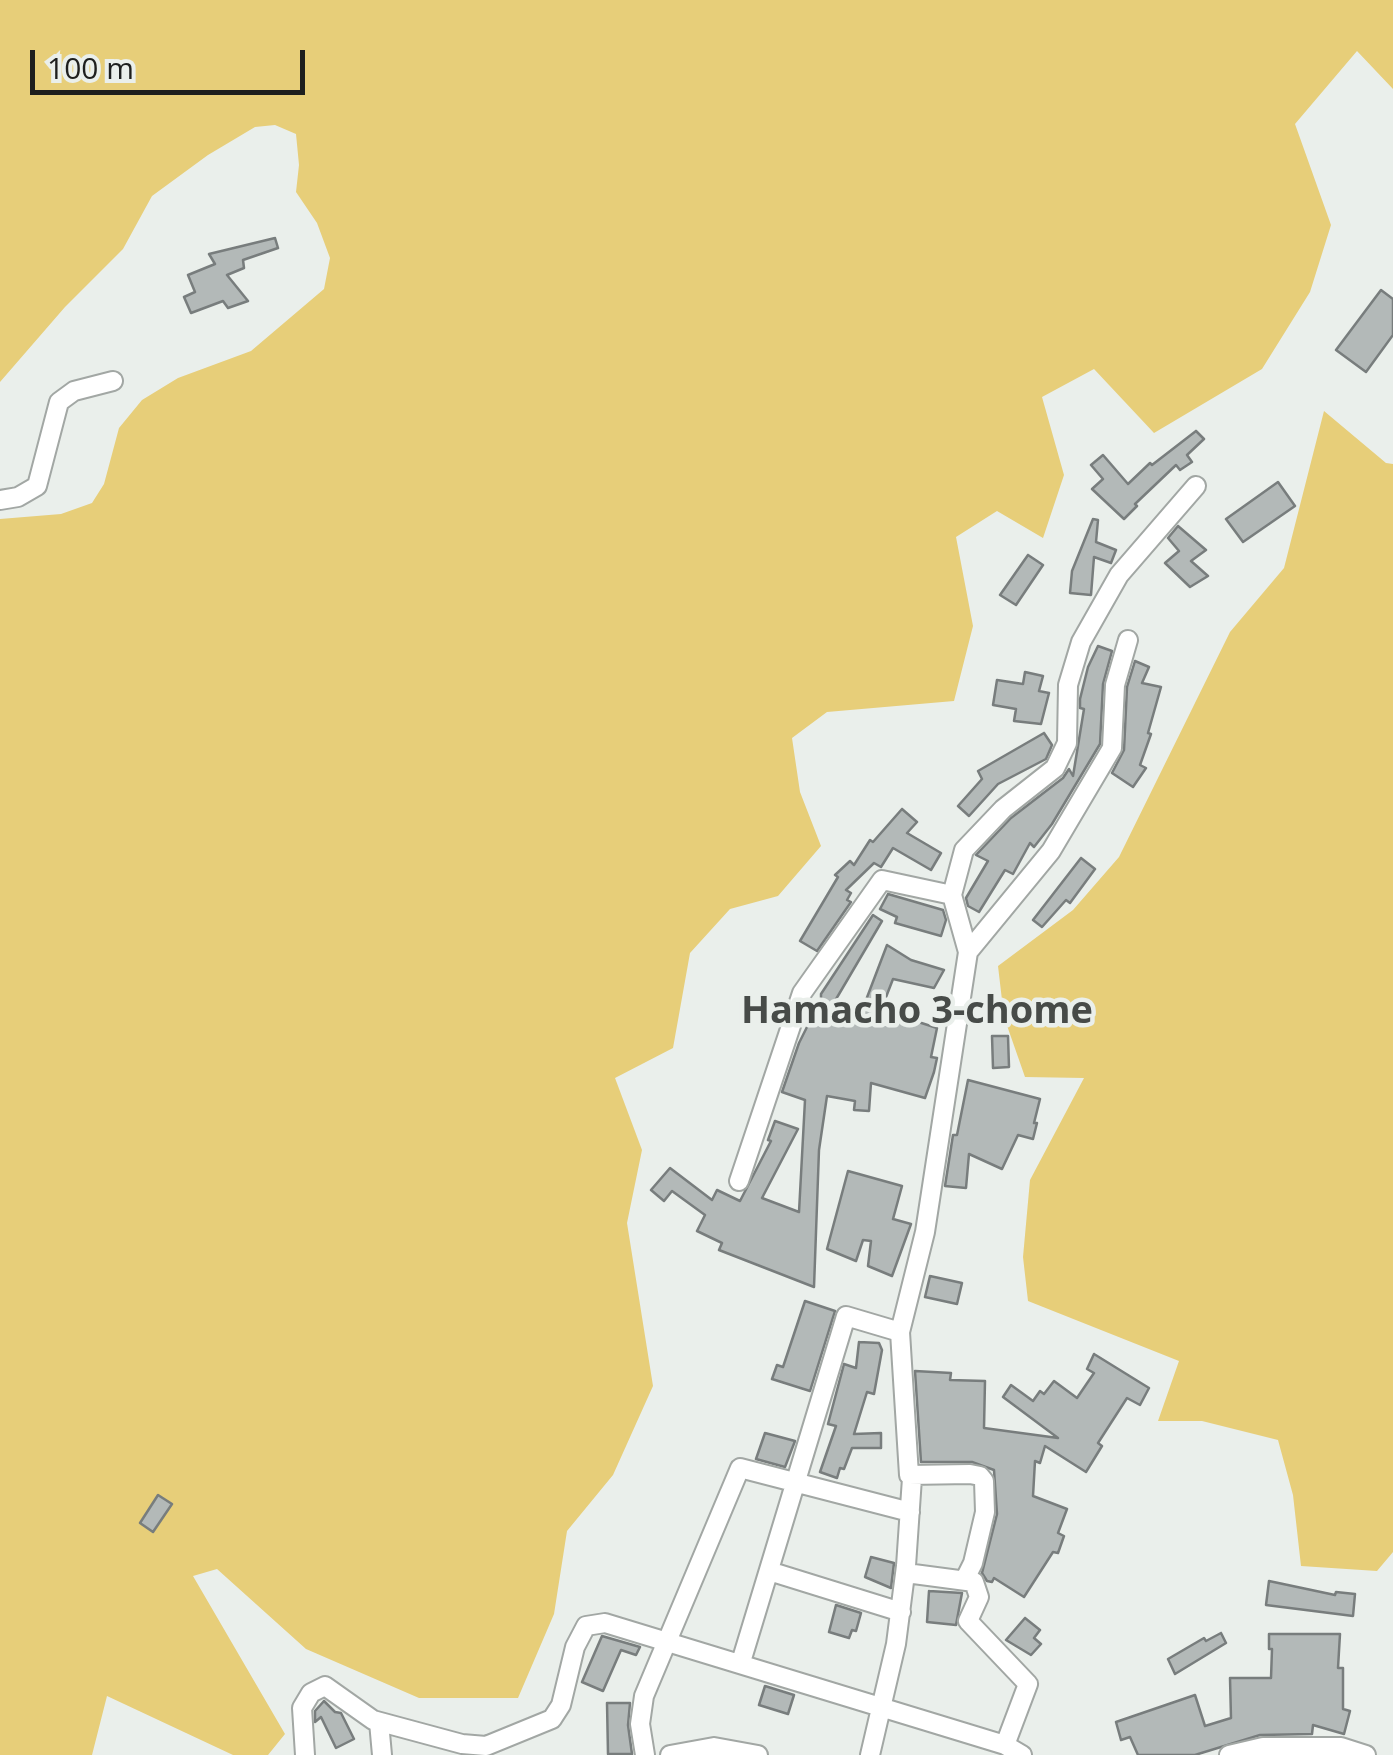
<!DOCTYPE html>
<html>
<head>
<meta charset="utf-8">
<style>
	body { margin:0 }
	#map { position:relative; width:1393px; height:1755px; overflow:hidden; background:#eaefeb; font-family:"Open Sans",sans-serif }
	canvas { display:block }
	.scale { position:absolute; left:30px; top:50px; width:275px; height:45px; box-sizing:border-box; border:5px solid #1e1f1e; border-top:0; padding-left:12px; font-size:30px; line-height:35px; white-space:nowrap; color:#1e1f1e; -webkit-text-stroke:8px #eaefeb; paint-order:stroke }
</style>
</head>
<body>
<div id="map">
<canvas width="1393" height="1755"></canvas>
<div class="scale">100 m</div>
</div>
<script>
const ctx = document.querySelector('canvas').getContext('2d');
ctx.lineJoin = 'round';
function fillPath(path, color) { ctx.fillStyle = color; ctx.fill(path, 'evenodd'); }
const poly = rows => new Path2D(rows.map(r => 'M' + r).join(''));
function strokePath(path, color, width, dash) { ctx.strokeStyle = color; ctx.lineWidth = width; ctx.lineCap = dash ? 'butt' : 'round'; ctx.setLineDash(dash || []); ctx.stroke(path); }
function drawText(font, color, halo, rows, align = 'center') {
  ctx.font = font + ' "Open Sans",sans-serif'; ctx.lineWidth = 9; ctx.setLineDash([]); ctx.textBaseline = 'middle'; ctx.strokeStyle = halo; ctx.fillStyle = color; for (const [text, x, y, turn = 0] of rows) {
    ctx.save(); ctx.translate(x, y); ctx.rotate((+turn || 0) * Math.PI / 180); ctx.textAlign = isNaN(turn) ? turn : align; if (halo) ctx.strokeText(text, 0, 0); ctx.fillText(text, 0, 0); ctx.restore();
  }
}
fillPath(poly([
	[0,0,1393,0,1393,89,1357,51,1295,124,1331,225,1310,292,1262,369,1154,433,1094,369,1042,397,1064,475,1043,538,997,511,956,537,973,626,954,701,827,712,792,738,800,792,821,846,778,896,730,909,690,953,673,1048,615,1078,642,1150,627,1223,653,1386,613,1475,567,1531,554,1614,518,1698,419,1698,306,1649,217,1569,193,1576,285,1734,268,1755,233,1755,107,1696,92,1755,0,1755,0,519,61,514,92,503,104,484,119,428,142,400,178,378,251,351,324,289,330,258,317,223,296,192,299,165,296,134,275,125,255,127,208,155,152,196,123,249,65,307,0,382],
	[1324,411,1386,463,1393,464,1393,1552,1377,1571,1301,1566,1293,1495,1278,1440,1202,1421,1158,1421,1179,1361,1028,1301,1023,1257,1030,1180,1084,1078,1025,1077,1004,1017,998,966,1073,910,1119,857,1230,632,1284,568]
]), '#e7ce79');
const building = poly([
	[275,238,278,248,243,260,244,268,227,275,248,301,228,308,223,301,191,313,184,297,195,292,188,275,215,264,209,254,275,238],
	[1381,290,1393,299,1393,335,1366,372,1336,350,1381,290],
	[1196,431,1204,439,1187,455,1192,462,1180,470,1176,465,1135,504,1137,506,1124,519,1092,489,1103,479,1091,465,1103,455,1128,484,1150,463,1152,465,1196,431],
	[1278,482,1295,506,1243,542,1226,519,1278,482],
	[1093,519,1098,520,1096,542,1116,550,1111,563,1094,557,1091,595,1070,593,1072,571,1093,519],
	[1178,526,1206,550,1191,561,1208,576,1190,587,1165,563,1179,551,1168,538,1178,526],
	[1028,555,1043,565,1016,605,1000,595,1028,555],
	[1098,646,1112,651,1103,684,1100,744,1052,824,1034,847,1030,843,1013,874,1005,870,979,912,968,906,966,898,988,861,976,855,1011,818,1063,778,1069,769,1073,776,1084,709,1080,708,1080,699,1088,667,1098,646],
	[1135,661,1149,667,1142,683,1161,687,1148,733,1151,734,1140,765,1146,768,1133,787,1112,773,1124,750,1127,687,1135,661],
	[1025,672,1043,676,1039,691,1049,693,1041,724,1014,721,1016,709,993,705,997,680,1023,684,1025,672],
	[1044,733,1052,745,1046,759,998,784,969,816,958,806,982,779,978,771,1044,733],
	[902,809,917,822,907,833,941,853,931,870,893,848,881,867,874,863,846,890,851,893,847,900,851,902,817,951,800,941,838,877,835,875,850,861,854,865,870,840,873,842,902,809],
	[1081,858,1095,869,1070,903,1066,900,1042,927,1033,920,1081,858],
	[888,894,943,910,946,920,941,936,895,923,897,917,880,909,888,894],
	[873,915,882,921,832,1006,821,999,821,994,873,915],
	[887,945,911,960,944,970,934,988,893,979,881,1010,937,1028,931,1057,937,1058,934,1072,925,1098,871,1083,869,1111,854,1110,855,1101,827,1096,819,1150,814,1287,719,1250,722,1243,697,1231,705,1215,672,1191,664,1201,651,1190,670,1168,712,1200,717,1190,740,1201,771,1141,768,1140,775,1121,798,1129,762,1198,799,1212,805,1100,782,1092,799,1043,820,1001,858,1021,887,945],
	[992,1036,1008,1036,1009,1067,993,1068,992,1036],
	[968,1080,1040,1099,1034,1123,1037,1123,1033,1139,1018,1135,1002,1169,969,1154,966,1188,945,1186,953,1135,957,1135,968,1080],
	[848,1171,902,1186,893,1219,911,1224,892,1276,868,1266,871,1241,863,1240,856,1261,827,1249,848,1171],
	[930,1276,962,1283,957,1304,925,1297,930,1276],
	[805,1301,835,1311,810,1391,772,1379,777,1365,783,1367,805,1301],
	[859,1342,879,1343,882,1350,874,1394,867,1392,854,1434,881,1433,881,1448,852,1448,844,1469,840,1468,837,1478,820,1472,836,1426,828,1424,844,1364,856,1368,859,1342],
	[1094,1354,1149,1388,1140,1405,1127,1398,1098,1443,1102,1446,1086,1472,1045,1446,1040,1463,1035,1461,1033,1496,1067,1509,1058,1533,1064,1536,1058,1553,1053,1552,1024,1597,994,1578,992,1582,987,1581,982,1573,997,1514,994,1470,972,1462,921,1462,915,1371,951,1373,950,1380,985,1381,984,1428,1058,1438,1003,1397,1011,1385,1033,1401,1040,1391,1044,1394,1054,1381,1077,1398,1094,1373,1087,1369,1094,1354],
	[765,1433,795,1441,785,1467,756,1459,765,1433],
	[158,1495,172,1504,153,1532,140,1523,158,1495],
	[871,1557,894,1563,891,1588,865,1577,871,1557],
	[1269,1581,1335,1595,1336,1592,1355,1594,1353,1616,1266,1605,1269,1581],
	[929,1591,962,1593,956,1625,927,1622,929,1591],
	[836,1605,861,1613,856,1631,852,1630,849,1638,829,1632,836,1605],
	[1025,1618,1040,1630,1034,1638,1041,1644,1031,1655,1006,1640,1025,1618],
	[1221,1633,1226,1643,1175,1674,1168,1659,1204,1638,1206,1641,1221,1633],
	[1269,1634,1340,1634,1338,1668,1343,1668,1343,1709,1350,1711,1344,1734,1313,1725,1312,1734,1260,1735,1195,1755,1138,1755,1130,1737,1121,1740,1116,1722,1195,1695,1205,1726,1231,1718,1230,1678,1271,1678,1272,1649,1269,1649,1269,1634],
	[602,1636,640,1647,636,1655,621,1650,603,1691,582,1682,602,1636],
	[765,1686,794,1695,788,1714,759,1705,765,1686],
	[324,1701,335,1712,341,1713,354,1739,336,1748,321,1717,315,1722,315,1711,324,1701],
	[607,1703,630,1703,628,1725,632,1754,608,1754,607,1703]
]);
fillPath(building, '#b3b9b8');
strokePath(building, '#787d7d', 2.5);
const minor = poly([
	[0,500,18,497,37,486,59,402,74,391,113,381],
	[952,895,964,850,1003,809,1055,768,1067,743,1068,685,1081,642,1119,575,1196,486],
	[968,952,1051,851,1112,748,1115,685,1128,640],
	[739,1181,802,993,882,880,952,895,968,952,925,1232,900,1332,909,1475,912,1478,906,1566,896,1644,870,1755],
	[909,1475,970,1474,980,1476,984,1481,985,1512,973,1563,965,1579],
	[769,1571,901,1612],
	[906,1573,974,1582,979,1597,968,1621,1028,1684,1005,1745],
	[741,1662,846,1316,900,1332],
	[379,1722,382,1755],
	[305,1755,302,1708,311,1693,325,1686,373,1720,462,1744,486,1746,552,1719,561,1705,575,1647,586,1626,605,1623,1005,1745,1022,1755],
	[645,1755,640,1724,644,1696,740,1468,910,1512],
	[670,1755,714,1747,758,1755],
	[1229,1755,1263,1747,1341,1747,1366,1755]
]);
strokePath(minor, '#a2a7a4', 22);
strokePath(minor, '#fff', 18);
drawText('bold 38px', '#474b48', '#eaefeb', [
	["Hamacho 3-chome",917,1012]
]);
</script>
</body>
</html>
